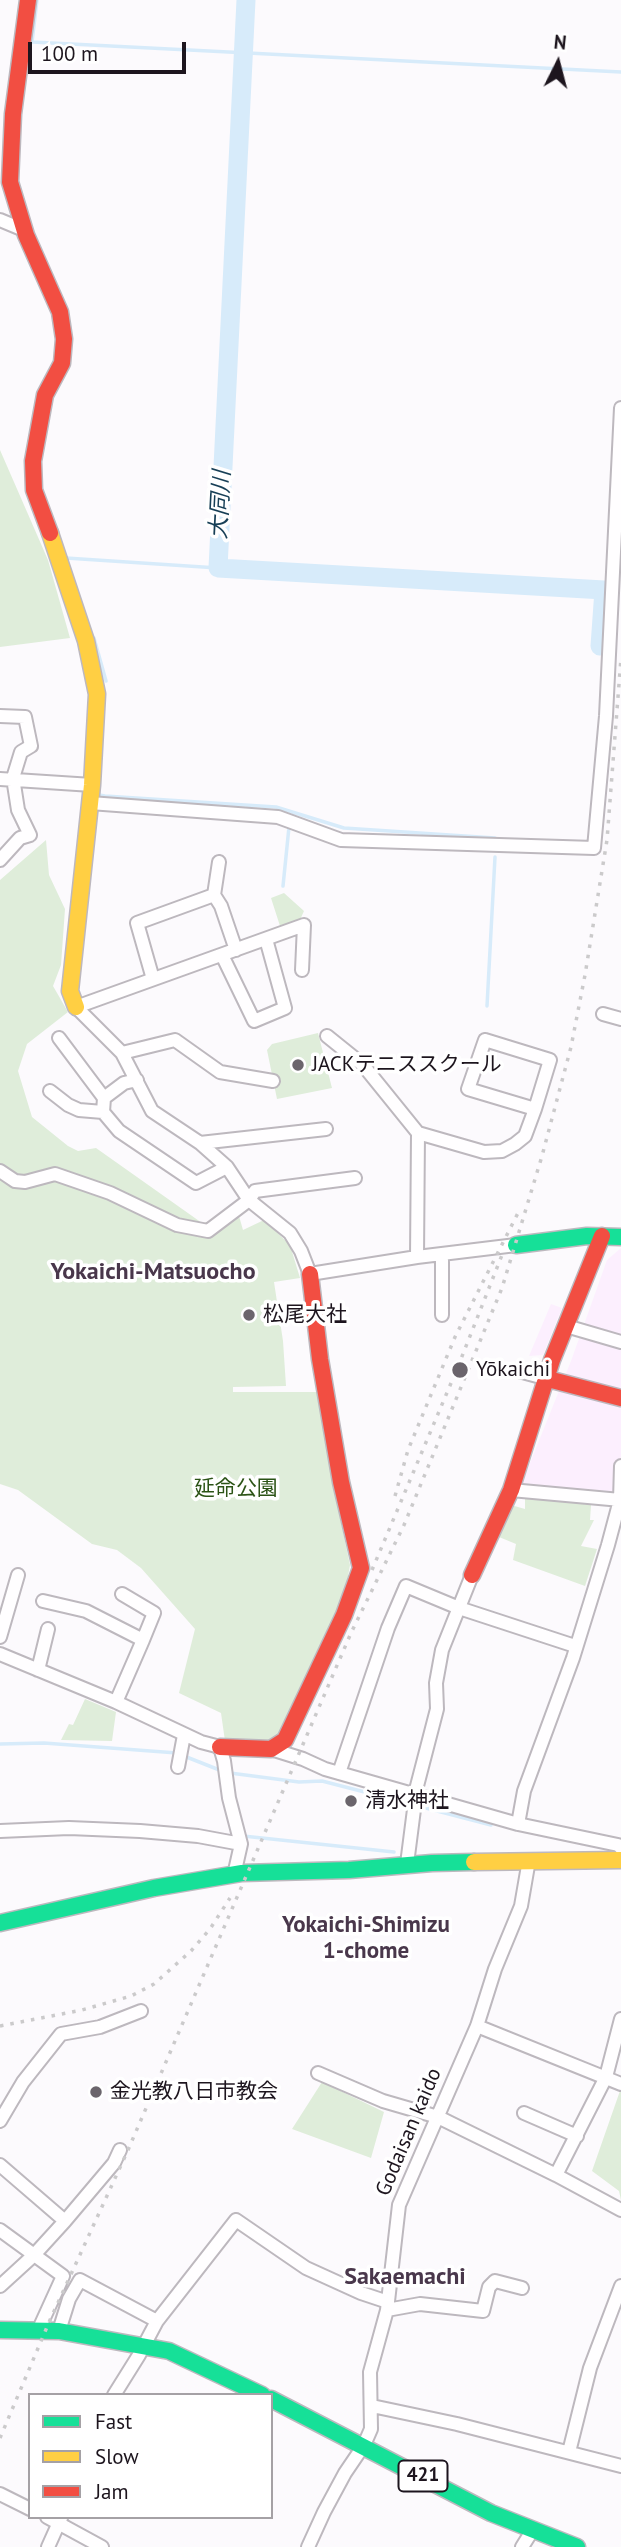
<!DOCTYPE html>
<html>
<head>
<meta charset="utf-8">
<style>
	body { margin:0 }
	#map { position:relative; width:621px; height:2547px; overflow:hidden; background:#fcfafd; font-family:"PT Sans",sans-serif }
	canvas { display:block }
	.legend { position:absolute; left:28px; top:2393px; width:245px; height:126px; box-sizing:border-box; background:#fff; border:2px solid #a5a1a5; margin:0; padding:9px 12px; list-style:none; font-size:21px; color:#1d151e }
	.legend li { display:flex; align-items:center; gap:14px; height:35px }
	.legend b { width:35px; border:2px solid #a5a1a5 }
	.north { position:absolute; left:523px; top:28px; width:70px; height:70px; -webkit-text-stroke:5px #fff; paint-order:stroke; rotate:6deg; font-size:19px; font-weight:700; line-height:28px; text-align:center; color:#1d151e }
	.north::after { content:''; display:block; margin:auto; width:24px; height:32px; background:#1d151e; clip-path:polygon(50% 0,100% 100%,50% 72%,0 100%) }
	.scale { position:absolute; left:28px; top:42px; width:158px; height:32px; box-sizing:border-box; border:4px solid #1d151e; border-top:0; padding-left:9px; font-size:21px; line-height:24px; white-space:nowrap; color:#1d151e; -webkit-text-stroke:5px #fff; paint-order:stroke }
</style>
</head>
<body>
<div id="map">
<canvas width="621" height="2547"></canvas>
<ul class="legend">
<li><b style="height:9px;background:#16e098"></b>Fast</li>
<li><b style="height:9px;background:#ffcf43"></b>Slow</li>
<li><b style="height:9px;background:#f24e42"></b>Jam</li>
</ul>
<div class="north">N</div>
<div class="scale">100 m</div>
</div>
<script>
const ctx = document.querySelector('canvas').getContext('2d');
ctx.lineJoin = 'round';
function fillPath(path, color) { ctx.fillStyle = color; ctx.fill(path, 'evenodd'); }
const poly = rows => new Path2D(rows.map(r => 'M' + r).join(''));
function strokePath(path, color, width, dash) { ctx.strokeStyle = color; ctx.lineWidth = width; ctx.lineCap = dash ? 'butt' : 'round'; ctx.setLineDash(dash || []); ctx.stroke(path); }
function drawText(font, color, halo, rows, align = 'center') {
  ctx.font = font + ' "PT Sans","Noto Sans JP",sans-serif'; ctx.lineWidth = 7; ctx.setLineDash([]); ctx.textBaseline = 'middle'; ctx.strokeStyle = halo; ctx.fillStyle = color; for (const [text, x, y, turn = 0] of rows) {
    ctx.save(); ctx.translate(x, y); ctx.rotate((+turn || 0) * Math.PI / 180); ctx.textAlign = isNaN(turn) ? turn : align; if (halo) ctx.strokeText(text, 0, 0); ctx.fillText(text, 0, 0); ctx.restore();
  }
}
fillPath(poly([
	[621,1248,621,1500,522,1483,571,1361,607,1260],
	[551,1304,562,1308,543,1355,529,1356]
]), '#fceffe');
fillPath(poly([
	[0,450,48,560,70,638,0,647],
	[46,840,49,875,65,909,61,965,53,986,68,1012,27,1044,18,1071,32,1117,68,1146,78,1151,96,1148,202,1223,239,1216,243,1230,264,1220,290,1245,300,1278,274,1282,283,1341,286,1386,233,1387,233,1392,319,1392,335,1494,350,1565,347,1582,326,1643,282,1736,271,1742,225,1741,221,1713,179,1693,195,1629,141,1568,117,1550,92,1544,18,1490,0,1484,0,880],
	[284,893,304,911,299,922,280,926,271,898],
	[318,1033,332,1088,277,1099,267,1050,272,1044],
	[525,1496,591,1505,590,1520,594,1520,581,1546,597,1549,585,1586,513,1560,516,1544,499,1537,511,1505,525,1509],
	[85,1699,116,1712,112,1741,61,1740,69,1724,73,1725],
	[322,2082,384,2112,371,2158,292,2129],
	[621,2088,621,2200,619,2191,592,2171]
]), '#dfedda');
strokePath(poly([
	[37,0,32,42,621,72],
	[66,558,218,568],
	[94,638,106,681],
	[99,792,99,795,105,796,276,807,344,828,495,838],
	[283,886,289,827],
	[487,1006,495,857],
	[0,1744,44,1743,177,1753],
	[184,1756,222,1771],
	[230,1773,299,1782,322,1781,411,1804],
	[418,1806,491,1825],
	[243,1836,394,1852]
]), '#d7ebfa', 3.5);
strokePath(poly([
	[246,0,218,568,604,590,600,646]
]), '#d7ebfa', 19);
const street = poly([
	[0,220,24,230],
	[0,716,25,717,31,746,21,752,13,778,18,810,30,835,20,838,0,860],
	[0,779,92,785],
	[90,803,278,817,341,840,594,848,606,716,621,408],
	[214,895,219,862],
	[222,955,254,1021,285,1008,266,939],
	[302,970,304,925,76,1007,122,1053,152,1111,200,1143,227,1167,249,1200,290,1233,301,1251,310,1274,417,1257,516,1245],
	[153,979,137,923,214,895,221,906,236,950],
	[603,1014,621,1019],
	[327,1036,363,1065,418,1133],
	[59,1038,104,1098],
	[485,1040,550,1060,535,1109,468,1089,485,1040],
	[122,1053,175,1040,220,1072,273,1081],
	[137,1080,124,1083,104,1098,103,1112,119,1131,196,1183,227,1167],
	[50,1091,68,1105,79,1110,103,1112],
	[200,1143,326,1129],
	[0,1171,15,1181,25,1182,55,1174,110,1193,177,1225,208,1231,249,1200,255,1191,355,1178],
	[442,1254,442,1315],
	[417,1257,418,1133,484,1152,502,1151,515,1144,525,1136,535,1109],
	[566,1326,621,1342],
	[515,1370,548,1379],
	[511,1490,621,1500],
	[122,1594,154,1613,143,1640],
	[43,1601,86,1611,143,1640,116,1702],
	[0,1637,18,1575],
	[0,1654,116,1702,201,1742,220,1747,224,1761,229,1798,241,1844,234,1875],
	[38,1670,48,1629],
	[271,1749,303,1759,325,1769,518,1824,618,1845,621,1848],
	[178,1767,184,1735],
	[339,1773,388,1628,406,1586,459,1608,575,1646],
	[518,1824,524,1791,573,1658,608,1545,620,1500,621,1466],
	[0,1831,69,1828,140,1831,198,1836,241,1844],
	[407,1864,417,1786,437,1709,436,1683,442,1650,472,1575],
	[477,2026,621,2084],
	[318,2073,383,2101,438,2117,556,2175,621,2210],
	[524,2113,577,2136],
	[0,2121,23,2082,61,2034,100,2027,141,2011],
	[0,2165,65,2221],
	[556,2175,606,2077,621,2019],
	[0,2230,63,2276,38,2331],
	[0,2286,34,2255,65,2221,114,2163,120,2150],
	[387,2310,420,2304,483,2311,489,2287,495,2281,522,2288],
	[59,2331,69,2299,80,2280,157,2321],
	[114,2395,139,2355,157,2321,236,2220,306,2268,361,2293,388,2302],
	[372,2406,457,2424,621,2466],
	[569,2452,590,2368,621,2286],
	[0,2494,30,2509],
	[47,2517,102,2547],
	[48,2547,61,2518],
	[308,2547,324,2512,345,2473,364,2445,371,2429,370,2372,387,2310,399,2205,477,2026,495,1969,521,1906,529,1860],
	[522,2547,532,2531]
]);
const fast = poly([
	[516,1245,587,1236,621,1237],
	[0,1923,154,1888,242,1873,349,1870,432,1863,474,1862],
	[0,2330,59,2331,169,2351,262,2395],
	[271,2399,491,2513,577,2547]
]);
const slow = poly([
	[50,533,86,641,97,694,92,785,70,991,76,1007],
	[474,1862,621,1860]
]);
const jam = poly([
	[28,0,13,114,10,182,26,235,60,312,64,339,62,363,45,395,33,461,34,490,50,533],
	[548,1379,621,1398],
	[472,1575,511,1490,552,1360,602,1236],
	[220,1747,271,1749,285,1740,344,1615,361,1568,341,1482,320,1359,310,1274]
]);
strokePath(street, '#bdb8be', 16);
strokePath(fast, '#bdb8be', 19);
strokePath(slow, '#bdb8be', 19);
strokePath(jam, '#bdb8be', 19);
strokePath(street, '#fffeff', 12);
strokePath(fast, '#16e098', 16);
strokePath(slow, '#ffcf43', 16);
strokePath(jam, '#f24e42', 16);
strokePath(poly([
	[395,1496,408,1450,455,1337,519,1211],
	[372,1570,457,1369,504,1250],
	[0,2026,82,2010,131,1996,154,1984,191,1951,210,1929,230,1898],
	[0,2438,50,2320,128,2150,351,1633,404,1525,502,1288,542,1156,571,1047,585,975,607,840,621,658]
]), '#cbcacb', 3.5, [3.5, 7]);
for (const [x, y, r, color] of [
	[298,1065,7,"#6b656c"],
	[249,1315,7,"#6b656c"],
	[460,1370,9,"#6b656c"],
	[351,1801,7,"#6b656c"],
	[96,2092,7,"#6b656c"]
]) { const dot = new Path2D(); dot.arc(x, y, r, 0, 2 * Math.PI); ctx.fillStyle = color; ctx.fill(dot); strokePath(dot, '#fff', 2.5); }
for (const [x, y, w] of [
	[423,2476,49]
]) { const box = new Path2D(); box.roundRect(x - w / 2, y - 15.5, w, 31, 5); ctx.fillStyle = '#fff'; ctx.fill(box); strokePath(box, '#1d151e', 2); }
drawText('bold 19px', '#1d151e', null, [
	["421",423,2476]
]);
drawText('21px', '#1d151e', '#fff', [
	["JACKテニススクール",312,1065],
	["松尾大社",263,1315],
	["Yōkaichi",476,1370],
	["清水神社",365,1801],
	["金光教八日市教会",110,2092]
], 'left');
drawText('21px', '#2b5316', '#fff', [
	["延命公園",236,1489]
]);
drawText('21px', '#1d151e', '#fff', [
	["Godaisan kaido",409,2132,-67]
]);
drawText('italic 23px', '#173f56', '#fff', [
	["大同川",221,505,-87]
]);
drawText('bold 23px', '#49374b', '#fff', [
	["Yokaichi-Shimizu",366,1925],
	["1-chome",366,1951]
]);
drawText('bold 24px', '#49374b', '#fff', [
	["Yokaichi-Matsuocho",153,1272],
	["Sakaemachi",405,2277]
]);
</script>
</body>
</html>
